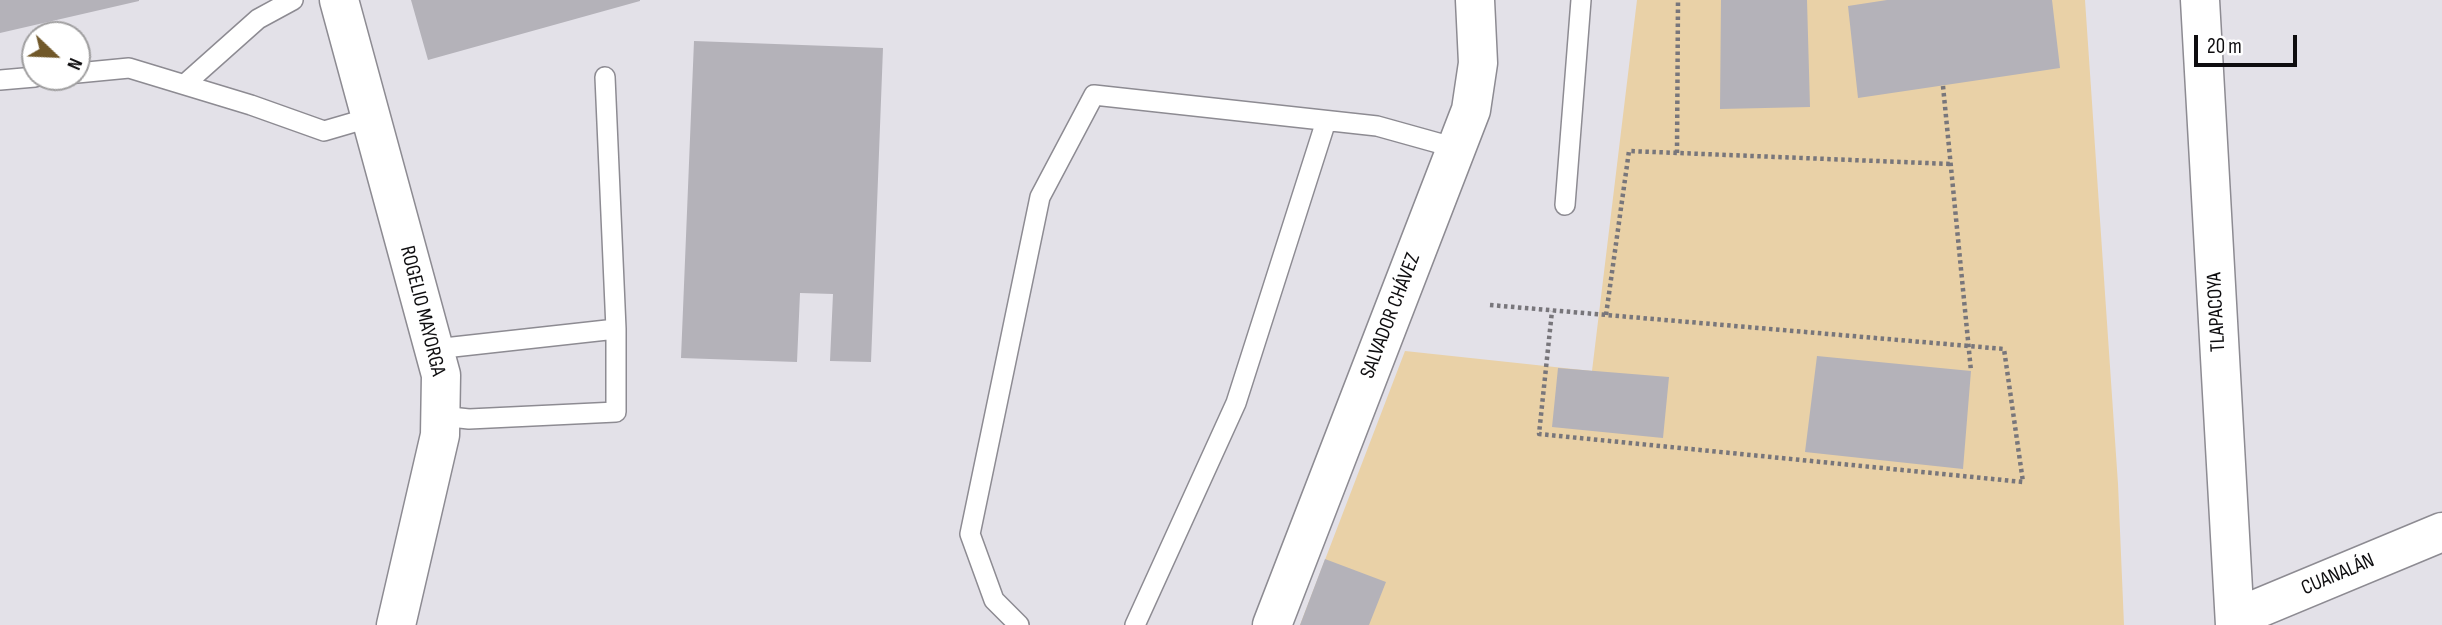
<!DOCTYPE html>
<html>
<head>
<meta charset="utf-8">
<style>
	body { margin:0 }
	#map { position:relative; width:2442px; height:625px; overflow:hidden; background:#e3e1e8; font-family:"Sofia Sans Condensed",sans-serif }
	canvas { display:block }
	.north { position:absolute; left:21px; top:21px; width:70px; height:70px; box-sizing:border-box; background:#fff; border:2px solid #9f9e9f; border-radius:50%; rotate:113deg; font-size:19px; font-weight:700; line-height:28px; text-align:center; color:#0e0d0f }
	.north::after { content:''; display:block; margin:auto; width:24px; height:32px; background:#715829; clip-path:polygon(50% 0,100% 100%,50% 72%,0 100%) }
	.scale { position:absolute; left:2194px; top:35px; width:103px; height:32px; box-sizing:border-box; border:4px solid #0e0d0f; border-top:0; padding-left:9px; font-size:21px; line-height:24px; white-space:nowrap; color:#0e0d0f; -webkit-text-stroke:5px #fff; paint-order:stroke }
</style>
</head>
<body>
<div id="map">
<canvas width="2442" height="625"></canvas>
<div class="north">N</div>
<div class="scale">20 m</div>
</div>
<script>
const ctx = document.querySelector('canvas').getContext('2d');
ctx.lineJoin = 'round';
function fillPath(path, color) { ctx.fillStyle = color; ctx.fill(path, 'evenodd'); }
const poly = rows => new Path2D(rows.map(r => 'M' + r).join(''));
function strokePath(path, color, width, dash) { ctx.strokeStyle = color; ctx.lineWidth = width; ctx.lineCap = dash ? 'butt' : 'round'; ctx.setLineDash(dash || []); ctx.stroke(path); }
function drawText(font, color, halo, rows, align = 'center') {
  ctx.font = font + ' "Sofia Sans Condensed",sans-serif'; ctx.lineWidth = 5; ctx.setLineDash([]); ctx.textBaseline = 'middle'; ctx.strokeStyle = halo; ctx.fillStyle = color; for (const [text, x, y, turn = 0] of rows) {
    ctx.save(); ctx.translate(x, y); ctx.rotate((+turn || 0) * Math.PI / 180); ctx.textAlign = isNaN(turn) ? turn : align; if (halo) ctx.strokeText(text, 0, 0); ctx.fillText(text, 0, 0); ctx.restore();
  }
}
fillPath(poly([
	[1637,0,2085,0,2118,484,2124,625,1300,625,1405,351,1592,371]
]), '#e9d1a7');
fillPath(poly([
	[0,0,139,0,139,1,0,33],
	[411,0,640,0,640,1,428,60],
	[1721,0,1807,0,1810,107,1720,109],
	[1887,0,2052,0,2060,68,1858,98,1848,6],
	[694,41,883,48,871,362,830,361,833,294,800,293,797,362,681,358],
	[1817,356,1971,371,1963,469,1805,452],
	[1558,368,1669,377,1663,438,1552,427],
	[1325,559,1386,582,1369,625,1300,625]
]), '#b4b2b9');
const lane = poly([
	[77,73,129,68,251,105,324,131,372,117],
	[0,80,35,77],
	[185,84,258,19,293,0],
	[1565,205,1581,0],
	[435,349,616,329],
	[441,416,469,419,616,412,616,329,605,77],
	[1019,625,994,600,970,534,1040,197,1094,95,1377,126,1456,148],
	[1135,625,1236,403,1326,121]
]);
const street = poly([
	[339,0,441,375,440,435,396,625],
	[2200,0,2235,625],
	[2235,618,2442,532],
	[1272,625,1471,110,1478,63,1475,0]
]);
strokePath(lane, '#8d8b92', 22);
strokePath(street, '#8d8b92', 41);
strokePath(poly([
	[1943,86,1971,371],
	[1677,153,1678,0],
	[1490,305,2004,349,2023,482,1539,434,1552,311],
	[1606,315,1629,151,1951,164]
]), '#78767b', 4.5, [3.5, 3.5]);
strokePath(lane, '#fff', 19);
strokePath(street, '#fff', 38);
drawText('21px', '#0e0d0f', '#fff', [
	["ROGELIO MAYORGA",422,311,76],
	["TLAPACOYA",2217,312,-93],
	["SALVADOR CHÁVEZ",1391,316,-69],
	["CUANALÁN",2338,575,-23]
]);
</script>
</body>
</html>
